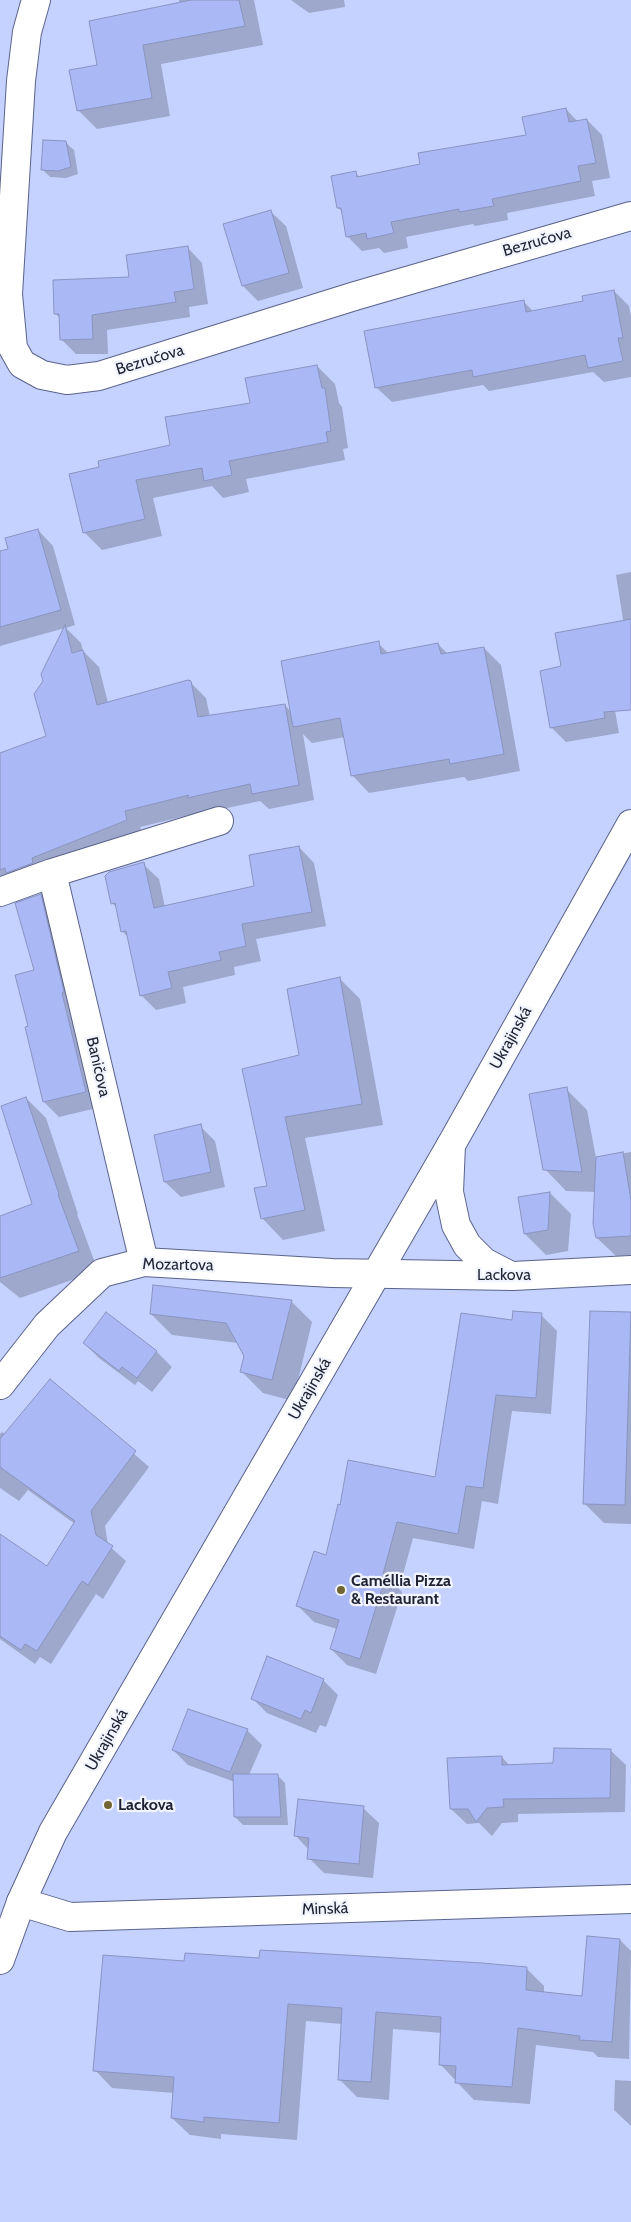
<!DOCTYPE html>
<html>
<head>
<meta charset="utf-8">
<style>
	body { margin:0 }
	canvas { display:block; background:#c5d1ff }
</style>
</head>
<body>
<canvas width="631" height="2222"></canvas>
<script>
const ctx = document.querySelector('canvas').getContext('2d');
ctx.lineJoin = 'round';
function fillPath(path, color) { ctx.fillStyle = color; ctx.fill(path, 'evenodd'); }
const poly = rows => new Path2D(rows.map(r => 'M' + r).join(''));
function strokePath(path, color, width, dash) { ctx.strokeStyle = color; ctx.lineWidth = width; ctx.lineCap = dash ? 'butt' : 'round'; ctx.setLineDash(dash || []); ctx.stroke(path); }
function drawText(font, color, halo, rows, align = 'center') {
  ctx.font = font + ' Cabin,sans-serif'; ctx.lineWidth = 4.5; ctx.setLineDash([]); ctx.textBaseline = 'middle'; ctx.strokeStyle = halo; ctx.fillStyle = color; for (const [text, x, y, turn = 0] of rows) {
    ctx.save(); ctx.translate(x, y); ctx.rotate((+turn || 0) * Math.PI / 180); ctx.textAlign = isNaN(turn) ? turn : align; if (halo) ctx.strokeText(text, 0, 0); ctx.fillText(text, 0, 0); ctx.restore();
  }
}
fillPath(poly([
	[179,0,254,0,263,45,161,64,170,116,97,129,78,110,99,66,179,3],
	[291,0,346,0,344,0,345,7,309,13],
	[566,109,578,122,587,120,602,135,610,178,592,181,595,196,507,213,508,220,475,226,473,224,406,237,408,248,384,253,379,248,362,251,347,236,343,212,338,208,355,173,361,178,422,165,527,136],
	[66,143,74,150,78,174,66,178,50,177,42,169],
	[270,211,286,226,303,288,258,301,243,286],
	[187,247,202,263,208,304,189,307,190,317,107,330,108,354,76,354,61,339,60,318,55,313,131,278],
	[614,291,629,306,631,317,631,377,604,382,593,372,489,391,483,385,392,402,376,387,523,301,534,312,584,302],
	[317,366,335,384,339,403,342,407,348,448,343,449,345,460,246,479,249,492,223,498,212,486,153,498,162,536,102,550,84,532,101,468,172,446],
	[38,530,53,546,75,625,66,628,81,643,83,651,99,667,108,703,190,682,206,698,210,717,285,705,292,713,378,643,389,654,438,644,448,654,484,648,501,665,520,771,468,781,464,777,369,793,352,775,345,737,312,743,303,734,314,800,269,809,260,801,204,813,202,812,140,827,143,836,0,893,0,754,47,737,44,681,65,628,0,646,0,553,9,550],
	[631,572,631,634,624,626,616,575],
	[603,643,619,733,566,742,551,727,563,667],
	[299,847,314,863,326,926,256,939,261,961,234,967,235,975,183,987,186,1003,156,1010,141,995,128,937,122,931,117,908,112,903,143,864,159,879,165,907,256,887],
	[41,895,56,910,101,1107,59,1117,44,1102,26,1027,29,1027],
	[339,978,360,999,383,1125,305,1138,325,1231,283,1240,262,1218,269,1187,244,1069,300,1055],
	[566,1089,587,1110,596,1158,631,1152,631,1255,616,1256,597,1238,596,1192,566,1191,545,1169],
	[26,1098,46,1118,78,1214,77,1214,98,1271,20,1298,0,1282,0,1226,34,1204],
	[200,1126,215,1141,225,1187,181,1197,165,1182],
	[550,1193,571,1214,568,1251,546,1255,525,1234],
	[291,1301,312,1322,293,1401,263,1393,242,1372,246,1356,238,1343,172,1335,151,1314],
	[591,1312,631,1313,631,1524,604,1523,584,1503],
	[106,1314,157,1352,172,1367,152,1392,138,1381,135,1385,99,1358,84,1343],
	[541,1315,557,1331,551,1414,512,1411,498,1504,482,1501,474,1549,413,1538,399,1589,402,1592,376,1674,347,1665,331,1649,337,1629,314,1622,298,1606,327,1557,436,1478,513,1322],
	[51,1381,149,1467,105,1526,108,1545,126,1561,103,1599,96,1594,51,1664,40,1657,35,1664,0,1639,0,1535,47,1568,75,1524,28,1490,19,1501,0,1488,0,1434,2,1432,6,1434],
	[323,1680,338,1695,326,1727,320,1725,316,1733,267,1713,252,1698],
	[247,1730,262,1745,249,1775,277,1775,285,1783,288,1825,243,1825,235,1817,235,1782,188,1765,173,1750],
	[610,1750,626,1765,625,1812,518,1814,518,1822,502,1823,492,1836,479,1823,467,1824,451,1809,502,1757,510,1766,555,1764],
	[363,1808,379,1823,373,1878,324,1873,309,1858,309,1850,296,1836],
	[620,1940,631,1951,629,2059,598,2057,593,2052,536,2045,530,2104,474,2100,440,2064,442,2033,393,2029,389,2100,357,2097,339,2079,342,2024,306,2021,297,2140,221,2134,221,2139,190,2135,172,2118,174,2093,112,2088,95,2070,185,1963,260,1959,527,1969,544,1986,544,1993,584,1998],
	[615,2080,631,2081,631,2126,614,2110]
]), '#0003');
const building = poly([
	[191,0,239,0,245,26,143,45,152,98,77,111,69,70,97,65,89,21,191,0],
	[566,108,569,122,587,119,596,163,578,166,581,181,492,199,494,206,459,212,459,209,391,222,394,233,367,239,366,233,346,237,341,208,337,208,331,176,356,171,357,177,420,164,418,153,526,135,522,117,566,108],
	[43,140,66,141,71,167,58,171,41,170,43,140],
	[271,210,289,273,242,286,223,224,271,210],
	[188,246,194,289,174,292,176,302,92,315,93,339,60,340,59,314,54,314,53,280,129,277,126,255,188,246],
	[614,290,623,338,618,338,623,361,588,368,585,355,473,377,472,370,375,388,364,331,524,300,526,312,583,301,582,296,614,290],
	[317,365,322,388,325,388,331,431,326,432,328,442,229,461,232,475,204,481,202,468,136,480,145,519,83,533,69,474,99,467,98,461,170,445,165,417,250,403,245,378,317,365],
	[38,529,61,610,0,627,0,551,8,549,5,538,38,529],
	[631,619,631,710,604,712,605,718,550,728,540,671,561,666,555,633,631,619],
	[65,625,72,653,83,650,97,705,188,680,191,681,198,717,285,704,299,785,252,794,250,784,187,798,189,795,125,811,127,820,32,858,33,863,6,873,5,868,0,870,0,753,46,736,34,694,43,681,41,674,65,625],
	[379,641,381,654,438,643,441,654,484,647,504,754,450,764,449,759,351,776,340,718,293,727,281,661,379,641],
	[299,846,312,912,242,924,246,946,219,952,221,960,168,972,172,988,140,996,126,931,121,932,115,903,111,904,105,876,109,872,144,862,154,908,254,886,249,855,299,846],
	[41,894,64,992,62,993,86,1092,43,1102,25,1027,28,1026,15,975,34,970,15,903,41,894],
	[340,977,362,1104,285,1117,305,1210,261,1219,254,1188,267,1186,242,1069,299,1055,287,989,340,977],
	[567,1087,582,1172,543,1170,529,1094,567,1087],
	[26,1097,59,1194,58,1195,79,1251,0,1278,0,1216,32,1204,1,1106,26,1097],
	[201,1124,211,1172,164,1182,154,1135,201,1124],
	[623,1152,631,1200,631,1236,596,1238,593,1224,596,1157,623,1152],
	[550,1192,548,1230,524,1234,518,1197,550,1192],
	[153,1285,292,1300,272,1380,240,1372,244,1356,226,1323,150,1314,153,1285],
	[513,1311,542,1313,536,1398,496,1395,483,1488,466,1486,458,1534,397,1522,383,1574,386,1575,360,1659,330,1649,339,1620,296,1606,314,1551,326,1555,338,1504,340,1505,348,1460,435,1477,461,1313,512,1320,513,1311],
	[590,1311,631,1312,625,1505,583,1504,590,1311],
	[106,1312,157,1351,137,1378,122,1367,119,1371,83,1343,106,1312],
	[50,1379,136,1451,91,1511,96,1535,113,1546,88,1585,82,1581,37,1651,25,1644,21,1650,0,1636,0,1534,47,1566,75,1521,0,1467,0,1439,50,1379],
	[267,1656,324,1679,311,1713,305,1710,301,1719,251,1699,267,1656],
	[188,1709,248,1729,230,1772,172,1750,188,1709],
	[554,1748,611,1749,610,1798,503,1799,504,1807,487,1808,476,1822,468,1809,450,1809,447,1758,502,1756,502,1765,553,1763,554,1748],
	[233,1774,278,1774,281,1817,234,1817,233,1774],
	[298,1799,364,1806,359,1864,307,1859,309,1838,294,1836,298,1799],
	[587,1936,620,1939,612,2042,579,2040,580,2036,518,2028,512,2087,455,2083,456,2066,439,2065,441,2017,376,2012,371,2082,338,2080,342,2008,288,2004,279,2123,204,2117,204,2122,171,2118,174,2077,93,2071,103,1955,184,1961,185,1953,259,1958,260,1950,482,1963,527,1967,526,1990,582,1996,587,1936]
]);
fillPath(building, '#aab8f5');
strokePath(building, '#8a94c0', 1);
const minor = poly([
	[36,0,27,32,21,81,8,294,13,348,22,364,42,375,67,380,99,376,355,296,631,216],
	[52,873,144,1262],
	[0,892,52,873,219,821],
	[451,1145,449,1192,456,1225,467,1245,484,1262,511,1276],
	[0,1385,47,1325,102,1273,144,1262,332,1273,513,1276,631,1270],
	[21,1902,70,1917,631,1899]
]);
const secondary = poly([
	[0,1960,21,1902,53,1832,451,1145,631,824]
]);
strokePath(minor, '#5a638b', 30);
strokePath(secondary, '#5a638b', 30);
strokePath(minor, '#fff', 28);
strokePath(secondary, '#fff', 28);
for (const [x, y, r, color] of [
	[341,1590,5,"#736533"],
	[108,1805,5,"#736533"]
]) { const dot = new Path2D(); dot.arc(x, y, r, 0, 2 * Math.PI); ctx.fillStyle = color; ctx.fill(dot); strokePath(dot, '#f1f4fd', 2); }
drawText('16px', '#1e2233', '#f1f4fd', [
	["Bezručova",537,242,-16],
	["Bezručova",150,360,-17],
	["Ukrajinská",511,1038,-61],
	["Baničova",98,1067,77],
	["Mozartova",178,1265,1],
	["Lackova",504,1275],
	["Ukrajinská",310,1389,-60],
	["Ukrajinská",107,1740,-60],
	["Minská",325,1909,-2]
]);
drawText('bold 16px', '#1e2233', '#f1f4fd', [
	["Caméllia Pizza",351,1581],
	["& Restaurant",351,1599],
	["Lackova",118,1805]
], 'left');
</script>
</body>
</html>
